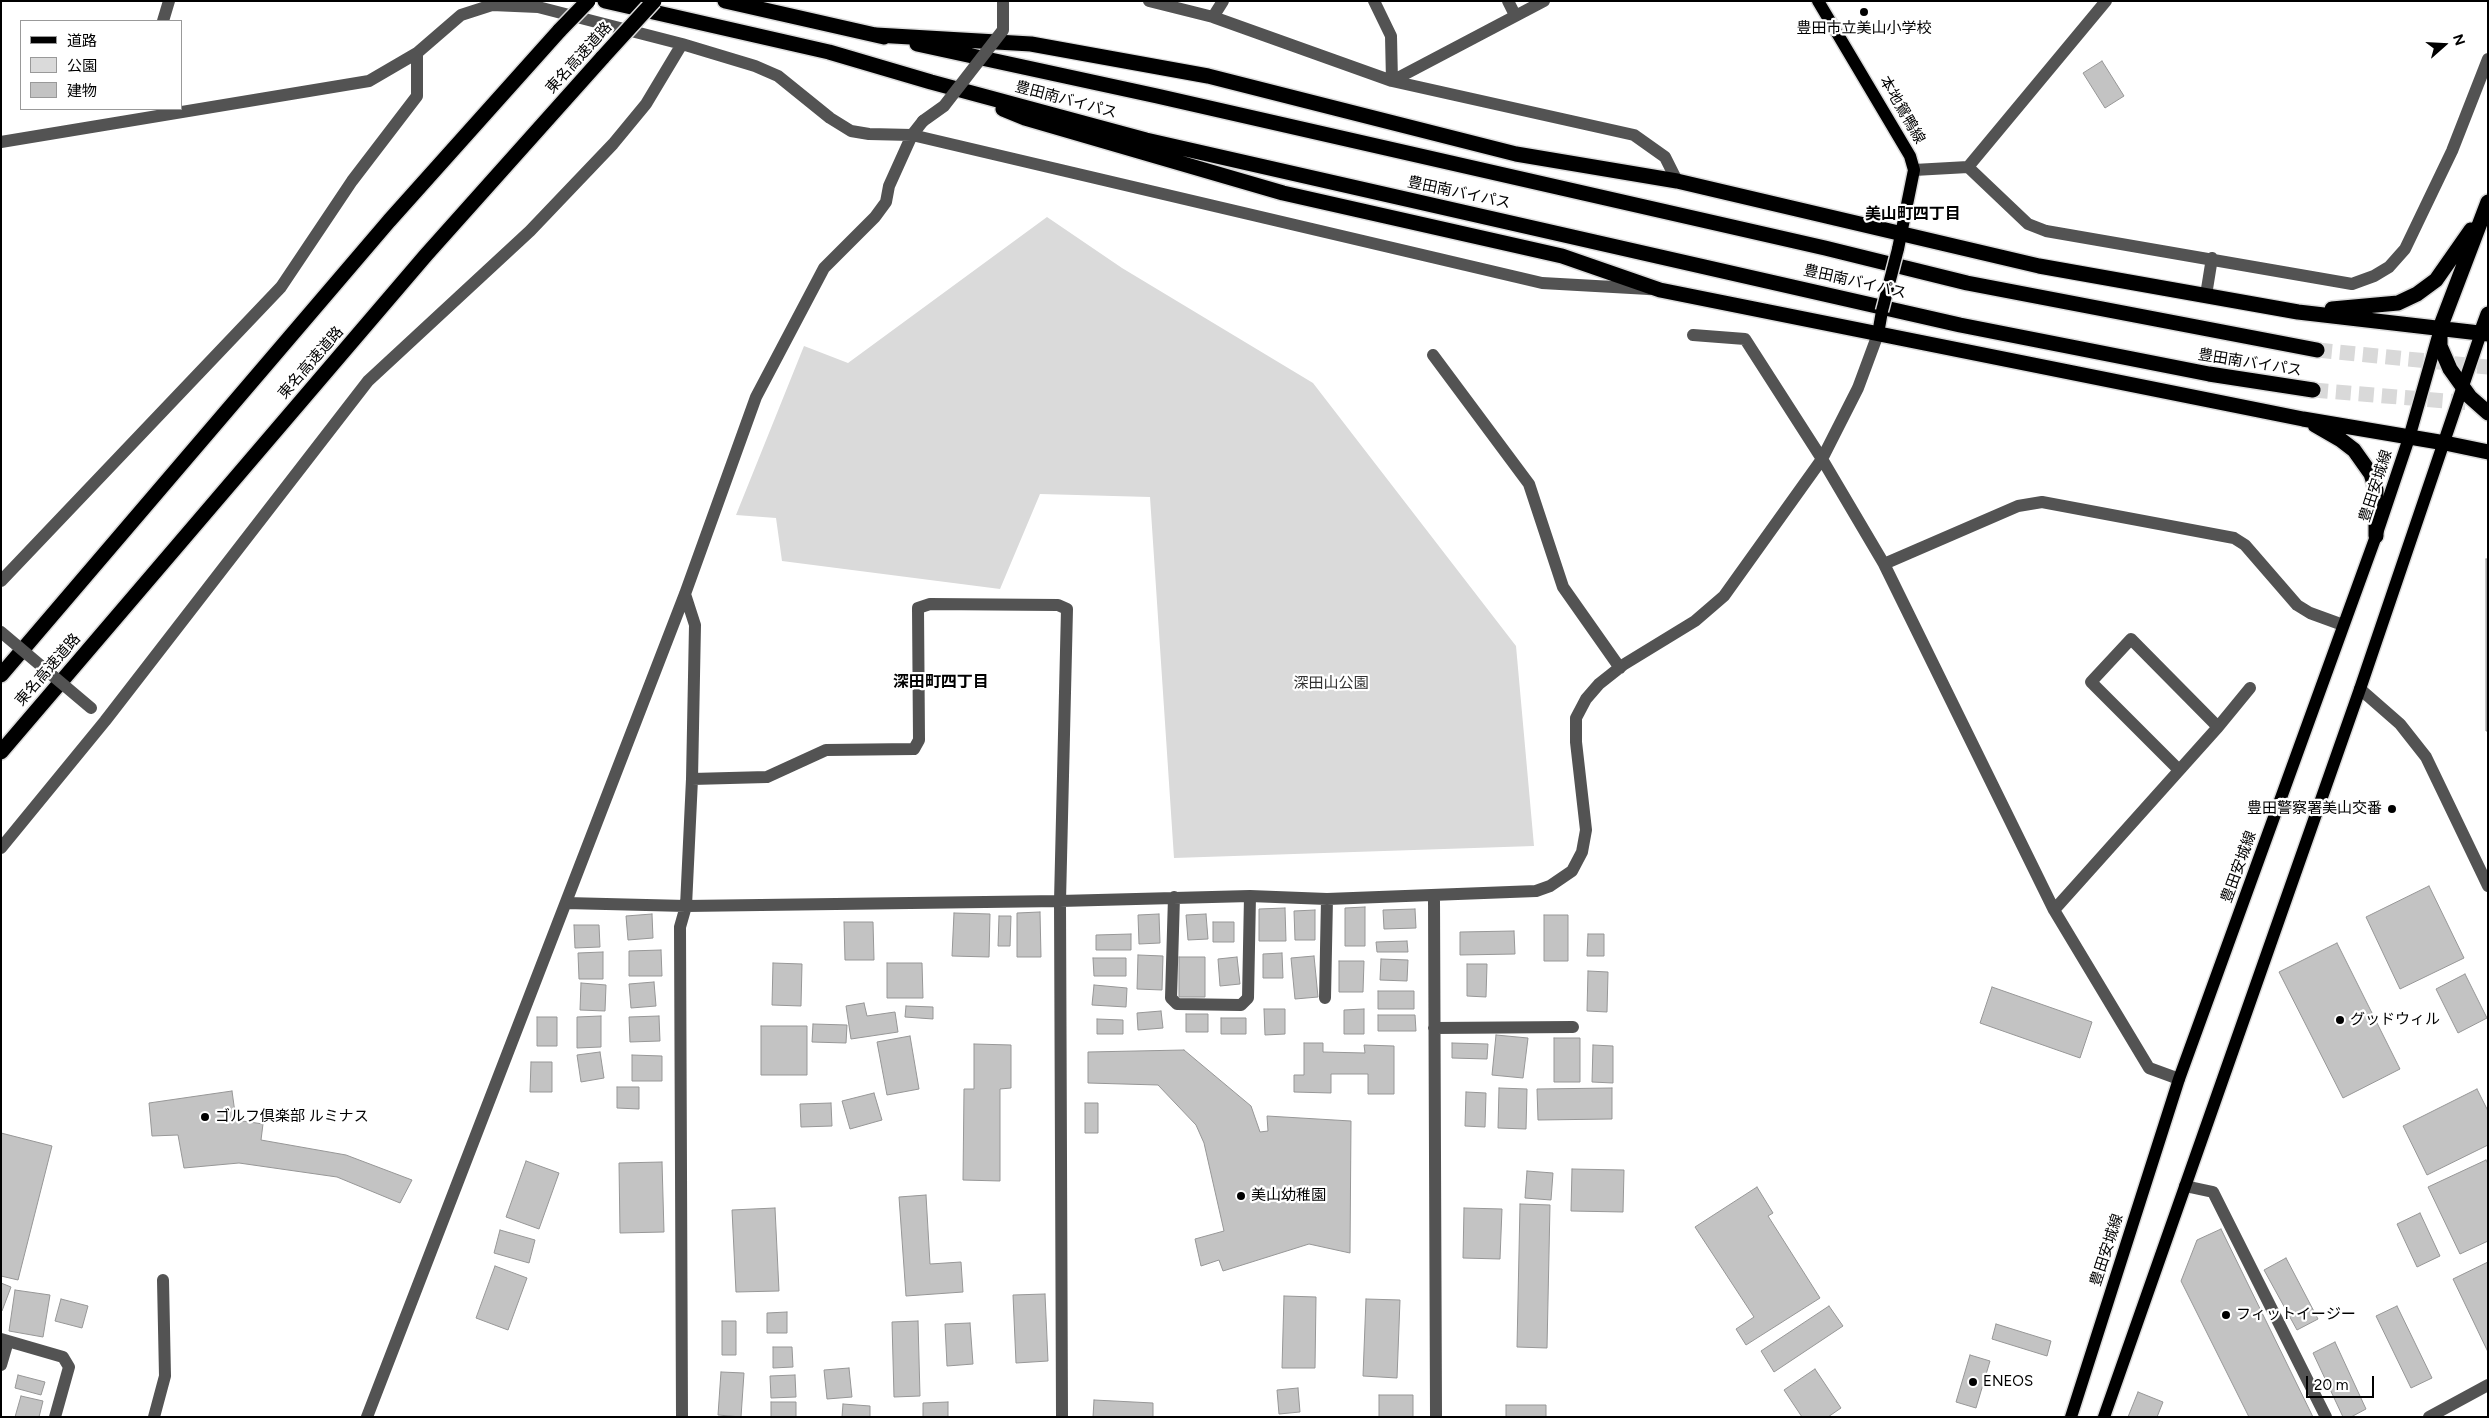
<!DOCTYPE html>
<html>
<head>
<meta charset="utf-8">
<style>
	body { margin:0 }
	#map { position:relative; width:2489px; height:1418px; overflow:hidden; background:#fff; font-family:Figtree,"Noto Sans JP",sans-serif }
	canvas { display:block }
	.frame { position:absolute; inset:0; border:2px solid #000; pointer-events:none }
	.legend { position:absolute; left:20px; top:20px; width:162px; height:90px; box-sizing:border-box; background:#fff; border:1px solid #999; margin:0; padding:6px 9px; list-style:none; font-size:15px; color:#000 }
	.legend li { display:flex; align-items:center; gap:10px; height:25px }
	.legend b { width:25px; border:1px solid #999 }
	.north { position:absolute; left:2419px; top:20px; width:50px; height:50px; -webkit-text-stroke:4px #fff; paint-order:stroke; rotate:71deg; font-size:14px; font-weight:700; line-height:20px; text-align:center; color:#000 }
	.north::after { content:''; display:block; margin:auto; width:18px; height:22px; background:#000; clip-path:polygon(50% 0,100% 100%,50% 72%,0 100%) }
	.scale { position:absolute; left:2306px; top:1376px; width:68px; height:22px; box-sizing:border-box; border:2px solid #000; border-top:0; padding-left:6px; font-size:15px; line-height:18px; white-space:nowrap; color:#000; -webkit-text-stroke:4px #fff; paint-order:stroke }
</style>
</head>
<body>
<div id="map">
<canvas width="2489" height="1418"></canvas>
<div class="frame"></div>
<ul class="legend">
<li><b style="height:6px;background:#000"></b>道路</li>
<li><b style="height:14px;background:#dadada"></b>公園</li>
<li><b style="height:14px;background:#c3c3c3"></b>建物</li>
</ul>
<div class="north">N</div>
<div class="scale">20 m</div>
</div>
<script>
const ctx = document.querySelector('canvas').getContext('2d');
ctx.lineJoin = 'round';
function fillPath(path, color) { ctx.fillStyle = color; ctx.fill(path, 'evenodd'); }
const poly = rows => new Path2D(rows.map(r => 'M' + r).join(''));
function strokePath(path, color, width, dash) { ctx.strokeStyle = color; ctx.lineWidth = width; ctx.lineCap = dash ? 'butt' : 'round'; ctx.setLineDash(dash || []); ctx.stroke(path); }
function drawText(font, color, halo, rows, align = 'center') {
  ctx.font = font + ' Figtree,"Noto Sans JP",sans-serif'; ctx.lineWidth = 4.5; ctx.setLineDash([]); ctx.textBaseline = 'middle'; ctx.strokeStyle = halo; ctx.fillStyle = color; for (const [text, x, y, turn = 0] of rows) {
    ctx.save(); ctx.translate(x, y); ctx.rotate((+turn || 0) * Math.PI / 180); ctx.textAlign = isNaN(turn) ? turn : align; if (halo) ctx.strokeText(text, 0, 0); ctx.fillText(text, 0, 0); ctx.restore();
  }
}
fillPath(poly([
	[1047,217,1122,268,1313,383,1516,646,1534,846,1174,858,1150,497,1040,494,1000,589,782,561,776,518,736,515,804,346,848,363]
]), '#dadada');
const building = poly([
	[2102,61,2124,96,2105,108,2083,73,2102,61],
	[2486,559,2488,559,2488,731,2486,731,2486,559],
	[2429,886,2464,958,2400,989,2366,917,2429,886],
	[1365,907,1365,946,1345,946,1345,908,1365,907],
	[1285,908,1286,941,1259,941,1259,909,1285,908],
	[1415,909,1416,928,1384,929,1383,910,1415,909],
	[1315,910,1315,940,1295,940,1294,911,1315,910],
	[1040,912,1041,957,1017,957,1017,913,1040,912],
	[954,913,990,914,989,957,952,956,954,913],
	[652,914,653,938,628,940,626,916,652,914],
	[1159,914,1160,943,1139,944,1138,915,1159,914],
	[1206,914,1208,939,1188,940,1186,915,1206,914],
	[1544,915,1568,915,1568,961,1544,961,1544,915],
	[999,916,1011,916,1010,946,998,946,999,916],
	[844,922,873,922,874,960,845,960,844,922],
	[1213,922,1234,922,1234,942,1213,942,1213,922],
	[574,925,599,925,600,947,575,948,574,925],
	[1514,931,1515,954,1460,955,1460,932,1514,931],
	[1131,934,1131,950,1096,950,1096,935,1131,934],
	[1588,934,1604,934,1604,956,1587,956,1588,934],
	[1407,941,1408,952,1377,952,1376,942,1407,941],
	[2337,943,2400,1069,2343,1098,2279,972,2337,943],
	[661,950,662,976,629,976,629,951,661,950],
	[603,952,603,979,579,979,578,953,603,952],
	[1282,953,1283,978,1263,978,1263,954,1282,953],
	[1138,955,1163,956,1162,990,1137,989,1138,955],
	[1314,956,1318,997,1295,999,1291,958,1314,956],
	[1179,957,1205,957,1205,997,1179,997,1179,957],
	[1237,957,1240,984,1220,986,1218,959,1237,957],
	[1093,958,1126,958,1126,976,1094,976,1093,958],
	[1381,959,1408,960,1407,981,1380,980,1381,959],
	[1339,961,1364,961,1363,992,1339,992,1339,961],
	[773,963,802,964,801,1006,772,1005,773,963],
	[887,963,922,963,923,998,887,998,887,963],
	[1467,964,1487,964,1486,997,1467,996,1467,964],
	[1588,971,1608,972,1607,1012,1587,1011,1588,971],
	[2465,974,2487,1018,2458,1033,2436,989,2465,974],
	[654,982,656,1006,631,1008,629,984,654,982],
	[581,983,606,985,605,1011,580,1010,581,983],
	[1094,985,1127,988,1126,1007,1092,1005,1094,985],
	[1992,987,2092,1022,2080,1058,1980,1023,1992,987],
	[1378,991,1414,991,1414,1009,1378,1009,1378,991],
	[864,1003,867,1016,895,1012,898,1032,851,1039,846,1006,864,1003],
	[906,1006,933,1007,933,1019,905,1017,906,1006],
	[1264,1009,1285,1009,1285,1034,1265,1035,1264,1009],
	[1364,1009,1364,1034,1344,1034,1344,1010,1364,1009],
	[1161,1011,1163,1028,1138,1030,1137,1013,1161,1011],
	[1186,1014,1208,1014,1208,1032,1186,1032,1186,1014],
	[1378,1015,1415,1015,1416,1031,1378,1031,1378,1015],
	[601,1016,601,1047,577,1048,577,1017,601,1016],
	[659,1016,660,1041,630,1042,629,1017,659,1016],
	[537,1017,557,1017,557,1046,537,1046,537,1017],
	[1221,1018,1246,1018,1246,1034,1221,1034,1221,1018],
	[1097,1019,1123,1020,1123,1034,1097,1034,1097,1019],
	[813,1024,847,1025,846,1043,812,1042,813,1024],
	[761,1026,807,1026,807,1075,761,1075,761,1026],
	[1496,1035,1528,1038,1523,1078,1492,1075,1496,1035],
	[910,1036,919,1089,887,1095,877,1042,910,1036],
	[1554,1038,1580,1038,1580,1082,1554,1082,1554,1038],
	[1304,1043,1323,1043,1323,1052,1365,1053,1364,1045,1394,1046,1394,1094,1368,1094,1368,1074,1331,1074,1331,1093,1294,1092,1294,1075,1304,1075,1304,1043],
	[1452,1043,1488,1044,1487,1059,1452,1058,1452,1043],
	[974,1044,1011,1045,1011,1088,1000,1089,1000,1181,963,1180,964,1089,974,1089,974,1044],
	[1593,1045,1613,1046,1613,1083,1592,1082,1593,1045],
	[1184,1050,1251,1106,1260,1132,1268,1131,1267,1116,1351,1121,1350,1253,1309,1244,1223,1271,1219,1260,1201,1266,1195,1239,1224,1231,1204,1143,1196,1125,1158,1085,1088,1083,1088,1052,1184,1050],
	[600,1052,604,1078,581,1082,577,1055,600,1052],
	[632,1055,662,1056,662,1081,632,1081,632,1055],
	[531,1062,552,1062,552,1092,530,1092,531,1062],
	[617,1087,639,1087,639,1109,617,1108,617,1087],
	[1499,1088,1527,1089,1526,1129,1498,1128,1499,1088],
	[1612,1088,1612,1119,1538,1120,1537,1089,1612,1088],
	[2477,1089,2488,1111,2488,1145,2427,1175,2403,1126,2477,1089],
	[232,1091,236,1120,263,1124,261,1140,346,1155,412,1180,400,1203,337,1177,239,1163,184,1168,178,1135,152,1136,149,1103,232,1091],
	[1466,1092,1486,1093,1485,1127,1465,1126,1466,1092],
	[874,1093,882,1120,850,1129,842,1101,874,1093],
	[831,1103,832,1126,801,1127,800,1104,831,1103],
	[1085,1103,1098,1103,1098,1133,1085,1133,1085,1103],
	[1,1133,52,1146,18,1280,1,1276,1,1133],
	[2486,1160,2488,1164,2488,1241,2460,1254,2428,1187,2486,1160],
	[526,1161,559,1173,539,1229,506,1217,526,1161],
	[662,1162,664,1232,620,1233,619,1163,662,1162],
	[1572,1169,1624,1170,1623,1212,1571,1211,1572,1169],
	[1527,1171,1553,1173,1551,1200,1525,1198,1527,1171],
	[1757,1187,1773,1213,1768,1216,1820,1298,1746,1345,1736,1329,1754,1317,1695,1227,1757,1187],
	[926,1195,930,1264,961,1262,963,1292,906,1296,899,1197,926,1195],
	[1520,1204,1550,1205,1547,1348,1517,1347,1520,1204],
	[775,1208,779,1291,736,1292,732,1210,775,1208],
	[1464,1208,1502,1209,1500,1259,1463,1258,1464,1208],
	[2420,1213,2440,1256,2417,1267,2397,1224,2420,1213],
	[2221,1229,2313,1417,2249,1417,2181,1281,2197,1240,2221,1229],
	[500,1230,535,1240,529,1263,494,1253,500,1230],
	[2286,1258,2318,1319,2297,1330,2264,1270,2286,1258],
	[2488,1262,2488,1352,2453,1279,2488,1262],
	[495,1266,527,1278,508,1330,476,1318,495,1266],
	[1,1283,11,1287,2,1311,1,1311,1,1283],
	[15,1290,50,1295,43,1337,9,1331,15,1290],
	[1045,1294,1048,1361,1016,1363,1013,1295,1045,1294],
	[1284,1296,1316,1297,1315,1368,1282,1368,1284,1296],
	[61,1299,88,1306,82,1328,55,1321,61,1299],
	[1366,1299,1400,1300,1397,1378,1363,1376,1366,1299],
	[1829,1306,1843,1326,1774,1372,1761,1351,1829,1306],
	[2397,1306,2432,1378,2411,1388,2376,1316,2397,1306],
	[787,1312,787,1333,767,1333,767,1313,787,1312],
	[722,1321,736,1321,736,1355,722,1355,722,1321],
	[918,1321,920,1396,894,1397,892,1322,918,1321],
	[970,1323,973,1364,947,1366,945,1324,970,1323],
	[1996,1324,2051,1341,2047,1356,1992,1339,1996,1324],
	[2335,1342,2366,1409,2351,1417,2343,1417,2313,1353,2335,1342],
	[773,1347,792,1347,793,1367,773,1368,773,1347],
	[1970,1355,1990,1361,1976,1408,1956,1402,1970,1355],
	[849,1368,852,1397,827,1399,824,1370,849,1368],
	[1815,1369,1841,1408,1828,1417,1802,1417,1784,1390,1815,1369],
	[721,1372,744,1373,741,1417,718,1415,721,1372],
	[18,1375,45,1382,41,1395,15,1388,18,1375],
	[795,1375,796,1397,771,1398,770,1376,795,1375],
	[1298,1388,1300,1412,1279,1414,1277,1390,1298,1388],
	[2138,1392,2163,1402,2157,1417,2128,1417,2138,1392],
	[1379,1395,1413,1395,1413,1417,1379,1417,1379,1395],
	[21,1396,43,1401,39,1417,15,1417,21,1396],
	[1094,1400,1153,1403,1153,1417,1093,1417,1094,1400],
	[771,1402,796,1402,796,1417,771,1417,771,1402],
	[948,1402,948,1417,923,1417,923,1403,948,1402],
	[843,1404,870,1406,870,1417,842,1417,843,1404],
	[1506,1405,1546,1405,1546,1417,1506,1417,1506,1405]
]);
fillPath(building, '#c3c3c3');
strokePath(building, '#979797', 1);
strokePath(poly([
	[2317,350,2488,367],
	[2313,390,2471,403]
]), '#d9d9d9', 15, [15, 8]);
const major = poly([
	[1818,1,1910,156,1914,170,1898,249],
	[1878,334,1882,311],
	[2071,1417,2179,1079,2376,536,2409,438,2438,336],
	[2104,1417,2360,689,2481,333]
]);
const highway = poly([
	[605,1,829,52,931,82,1146,140,1960,325,2209,374,2313,390],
	[725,1,884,37],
	[876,35,1031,44,1208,76,1516,154,1677,181,2039,266,2298,312,2488,334],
	[917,44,1157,96,1825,248,1967,283,2317,350],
	[1003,109,1025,118,1283,193,1562,256,1660,290,2303,419,2445,443,2488,452],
	[2488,202,2440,328,2440,346,2450,369,2470,397,2488,413],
	[2332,309,2398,303,2417,294,2436,280,2471,230],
	[2481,333,2488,314],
	[2315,425,2341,440,2354,450,2371,474,2376,490,2376,536],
	[1,675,389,221,560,30],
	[1,752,426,255,603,57]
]);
strokePath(major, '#dbdbdb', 15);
strokePath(highway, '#dbdbdb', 18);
strokePath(poly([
	[1149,1,1213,17,1392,81,1634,135,1665,157,1677,181],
	[1374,1,1391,36,1392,81,1544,1],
	[1508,1,1515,15],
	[1213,17,1223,1],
	[163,21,169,1],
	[1,142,369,81,417,53,461,15,492,5,538,7,682,44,755,66,778,76,830,118,851,131,869,134,912,135,1542,283,1649,289],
	[1968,167,2028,224,2046,231,2352,284,2374,276,2389,267,2405,249,2452,151,2488,59],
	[1914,170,1968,167,2106,1],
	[2206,295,2212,258],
	[1693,335,1745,339,1822,459,1884,564,2054,910,2149,1068,2179,1079],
	[1433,355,1529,484,1563,587,1620,668],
	[1884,564,2018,506,2042,502,2234,538,2245,545,2297,605,2310,613,2343,625],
	[1,581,281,287,352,181,417,96,417,53],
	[2360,689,2400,724,2426,757,2488,886],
	[2179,770,2091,682,2131,639,2218,727],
	[692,779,767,777,826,750,914,749,919,740,918,608,930,604,1058,605,1067,609,1060,901,1062,1417],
	[1,848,105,721,368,381,530,231,613,144,646,104,682,44],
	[1174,897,1171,998,1177,1004,1241,1005,1248,998,1250,896],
	[1434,897,1436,1417],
	[566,903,686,906,1060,901,1250,896,1327,899,1536,891,1550,886,1572,871,1582,852,1586,830,1576,742,1576,718,1586,699,1599,684,1623,665,1695,621,1724,596,1822,459,1858,388,1878,334],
	[2054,910,2218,727,2250,688],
	[1325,998,1327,899],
	[1434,1028,1573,1027],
	[2185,1186,2213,1192,2326,1417],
	[1,1339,63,1357,69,1367,55,1417],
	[1,1365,8,1341],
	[154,1417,165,1376,163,1280],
	[367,1417,685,594,756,397,824,268,875,217,886,202,889,186,912,135,923,121],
	[682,1417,680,927,686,906,692,779,695,625,685,594],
	[2429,1417,2488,1385]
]), '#535353', 12);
strokePath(major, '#000', 12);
strokePath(highway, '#000', 15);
const majorBridge = poly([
	[1882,311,1898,249]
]);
const highwayBridge = poly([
	[560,30,588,1],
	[603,57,654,1]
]);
strokePath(majorBridge, '#dbdbdb', 15, []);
strokePath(highwayBridge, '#dbdbdb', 18, []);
strokePath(poly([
	[923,121,944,106,1003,30,1003,1],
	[1,632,91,708]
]), '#535353', 12);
strokePath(majorBridge, '#000', 12);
strokePath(highwayBridge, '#000', 15);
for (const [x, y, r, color] of [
	[1864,12,5,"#000"],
	[2392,809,5,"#000"],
	[2340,1020,5,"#000"],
	[205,1117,5,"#000"],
	[1241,1196,5,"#000"],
	[2226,1315,5,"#000"],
	[1973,1382,5,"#000"]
]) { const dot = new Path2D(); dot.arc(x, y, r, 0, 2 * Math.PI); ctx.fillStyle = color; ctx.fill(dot); strokePath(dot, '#fff', 2); }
drawText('15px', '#000', '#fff', [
	["豊田市立美山小学校",1864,29,"center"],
	["豊田警察署美山交番",2382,809,"right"],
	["グッドウィル",2350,1020],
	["ゴルフ倶楽部 ルミナス",215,1117],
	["美山幼稚園",1251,1196],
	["フィットイージー",2236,1315],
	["ENEOS",1983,1382]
], 'left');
drawText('15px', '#000', '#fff', [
	["東名高速道路",579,58,-48],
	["豊田南バイパス",1066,100,15],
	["本地鴛鴨線",1902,110,60],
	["豊田南バイパス",1459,193,12],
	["豊田南バイパス",1855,282,13],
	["東名高速道路",311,363,-49],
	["豊田南バイパス",2250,363,9],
	["豊田安城線",2376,486,-72],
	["東名高速道路",48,670,-49],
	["豊田安城線",2239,867,-70],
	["豊田安城線",2107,1250,-72]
]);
drawText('15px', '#313131', '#fff', [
	["深田山公園",1331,684]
]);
drawText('bold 16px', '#000', '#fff', [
	["美山町四丁目",1913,214],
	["深田町四丁目",941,682]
]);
</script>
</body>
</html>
